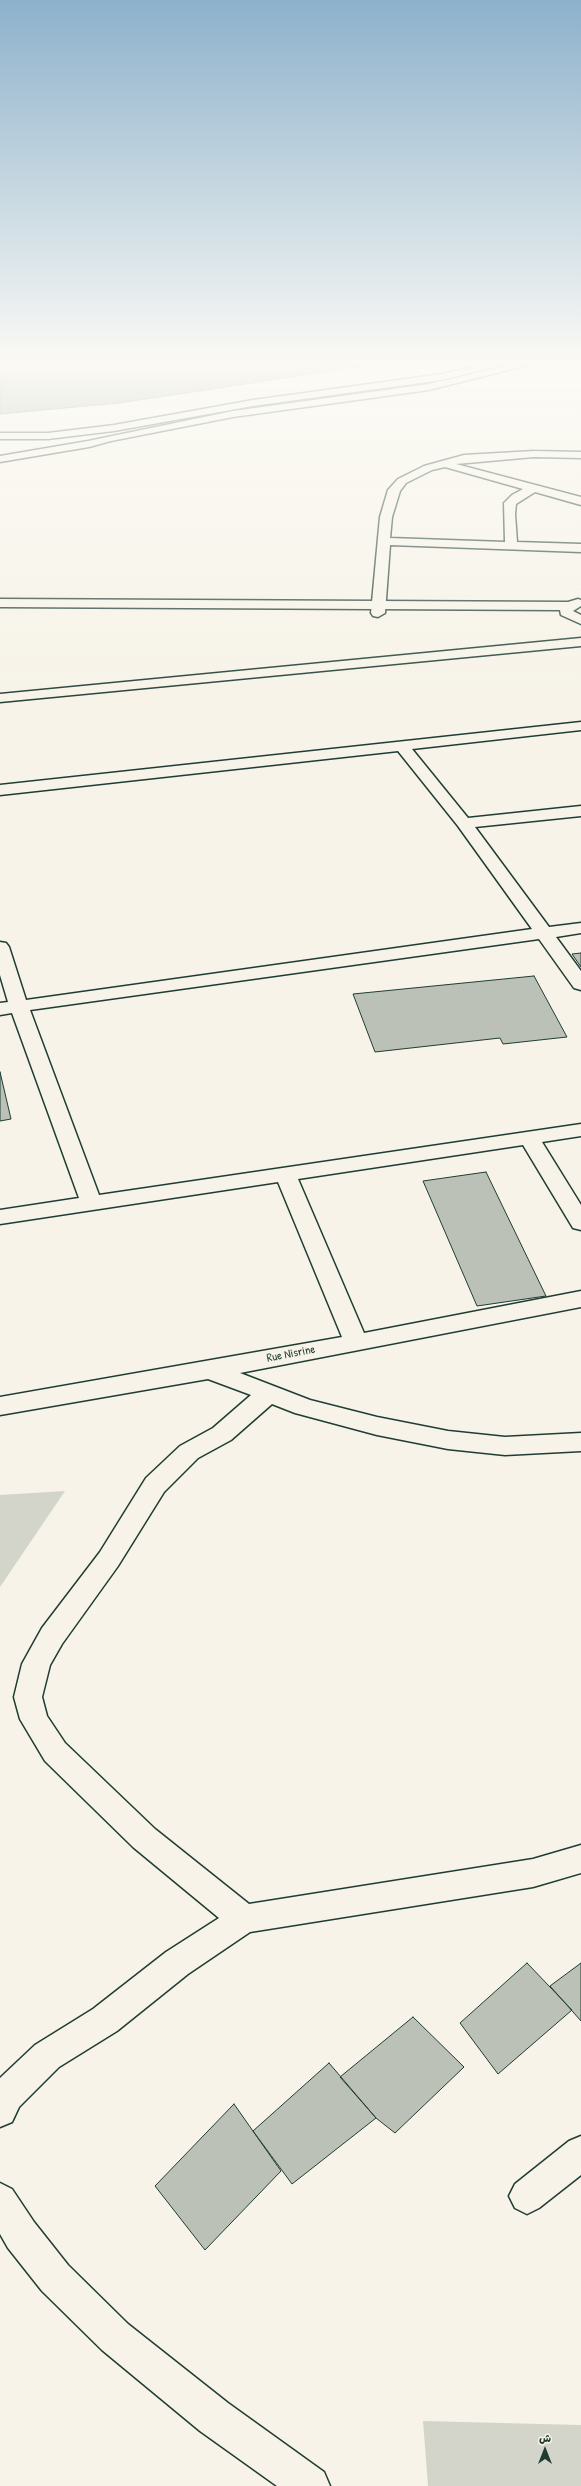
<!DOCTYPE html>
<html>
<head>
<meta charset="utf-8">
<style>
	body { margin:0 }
	#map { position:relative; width:581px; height:2486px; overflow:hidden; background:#f7f3e8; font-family:"Patrick Hand","Playpen Sans Arabic",sans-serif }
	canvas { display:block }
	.north { position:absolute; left:525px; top:2430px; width:40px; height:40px; -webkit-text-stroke:3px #f7f3e8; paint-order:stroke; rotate:0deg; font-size:11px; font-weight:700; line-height:16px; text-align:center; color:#1f3d34 }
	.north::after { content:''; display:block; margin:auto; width:14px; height:18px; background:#1f3d34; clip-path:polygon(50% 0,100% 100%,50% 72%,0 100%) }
</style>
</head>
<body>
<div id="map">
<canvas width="581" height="2486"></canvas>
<div class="north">ش</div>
</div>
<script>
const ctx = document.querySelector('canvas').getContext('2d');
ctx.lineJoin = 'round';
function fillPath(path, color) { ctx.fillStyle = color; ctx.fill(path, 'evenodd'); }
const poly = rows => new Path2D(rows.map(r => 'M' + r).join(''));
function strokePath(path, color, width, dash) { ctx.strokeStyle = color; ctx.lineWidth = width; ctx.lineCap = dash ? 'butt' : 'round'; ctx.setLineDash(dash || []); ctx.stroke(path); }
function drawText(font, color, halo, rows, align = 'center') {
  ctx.font = font + ' "Patrick Hand",sans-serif'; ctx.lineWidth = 3.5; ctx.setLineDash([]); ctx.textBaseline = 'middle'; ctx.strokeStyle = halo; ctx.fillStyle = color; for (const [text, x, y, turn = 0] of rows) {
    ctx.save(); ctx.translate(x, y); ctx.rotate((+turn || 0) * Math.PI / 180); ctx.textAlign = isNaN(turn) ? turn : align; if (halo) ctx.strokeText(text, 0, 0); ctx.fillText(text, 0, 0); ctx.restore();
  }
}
fillPath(poly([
	[65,1491,0,1587,0,1495],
	[423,2421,581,2425,581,2486,428,2486]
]), '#d3d5ca');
const water = poly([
	[0,363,384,363,119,403,0,414,0,363]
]);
fillPath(water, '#a4ada3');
strokePath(water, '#6f8077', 1);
const building = poly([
	[581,953,581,967,572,954,581,953],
	[534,976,567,1037,503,1044,500,1038,375,1052,353,994,534,976],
	[0,1072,11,1119,0,1121,0,1072],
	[486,1172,546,1296,477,1306,423,1181,486,1172],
	[527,1963,572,2010,498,2074,460,2023,527,1963],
	[581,1963,581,2021,550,1986,581,1963],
	[413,2017,464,2067,395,2133,376,2118,340,2077,413,2017],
	[329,2063,376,2118,292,2184,253,2131,329,2063],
	[234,2104,281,2171,205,2250,155,2186,234,2104]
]);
fillPath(building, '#bbc1b6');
strokePath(building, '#1f3d34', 1);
const street = poly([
	[492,363,510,363,442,380,253,406,114,431,48,439,0,439,0,433,48,433,114,425,253,400,442,374,492,363],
	[534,451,581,452,581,458,534,457,456,464,581,497,581,505,535,492,516,504,515,514,517,542,581,544,581,552,390,545,385,613,378,617,373,616,371,613,380,517,388,490,398,479,424,466,464,455,534,451],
	[445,467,523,489,512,495,504,503,505,542,390,538,392,517,400,491,406,483,432,470,445,467],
	[581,638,581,646,0,702,0,694,581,638],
	[581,722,581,730,412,749,468,818,581,806,581,816,475,827,549,927,581,923,581,933,556,937,581,971,581,990,574,988,539,939,30,1010,99,1195,581,1124,581,1136,542,1142,581,1205,581,1230,573,1228,523,1145,298,1179,364,1333,581,1291,581,1307,240,1373,310,1400,377,1417,448,1431,505,1437,581,1433,581,1451,505,1455,448,1449,377,1435,295,1413,272,1404,231,1440,198,1458,164,1492,118,1566,62,1644,50,1665,42,1697,47,1716,65,1743,155,1829,249,1904,533,1859,581,1845,581,1873,533,1887,250,1932,188,1974,117,2031,59,2067,19,2107,12,2122,0,2127,0,2078,35,2045,93,2009,166,1952,219,1918,133,1847,45,1761,20,1719,14,1697,22,1664,42,1628,100,1552,146,1478,180,1446,213,1428,251,1395,208,1379,0,1415,0,1397,342,1337,278,1182,0,1224,0,1210,79,1198,12,1013,0,1015,0,1003,8,1002,0,975,0,942,6,943,9,947,26,1000,532,929,458,826,398,751,0,795,0,785,581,722],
	[581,2136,581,2175,539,2208,527,2214,515,2208,509,2196,515,2184,569,2141,581,2136],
	[0,2183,12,2189,34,2222,68,2265,128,2324,228,2403,324,2472,330,2486,277,2486,200,2431,102,2350,42,2291,8,2248,0,2234,0,2183]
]);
const secondary = poly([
	[519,363,536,363,429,390,233,417,111,441,89,447,0,462,0,456,88,441,233,411,429,384,519,363],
	[0,599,568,602,578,599,581,600,581,606,573,611,581,615,581,624,561,615,560,610,0,607,0,599]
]);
strokePath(street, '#1f3d34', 3);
strokePath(secondary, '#1f3d34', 3);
fillPath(street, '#f7f3e8');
fillPath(secondary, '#f7f3e8');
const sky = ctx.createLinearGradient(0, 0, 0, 711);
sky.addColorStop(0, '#8db1cc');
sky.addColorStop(0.51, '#fbfaf5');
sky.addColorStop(1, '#fbfaf500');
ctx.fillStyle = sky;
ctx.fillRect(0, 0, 581, 711);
drawText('12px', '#1f3d34', '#f7f3e8', [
	["Rue Nisrine",291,1354,-11]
]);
</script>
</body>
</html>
